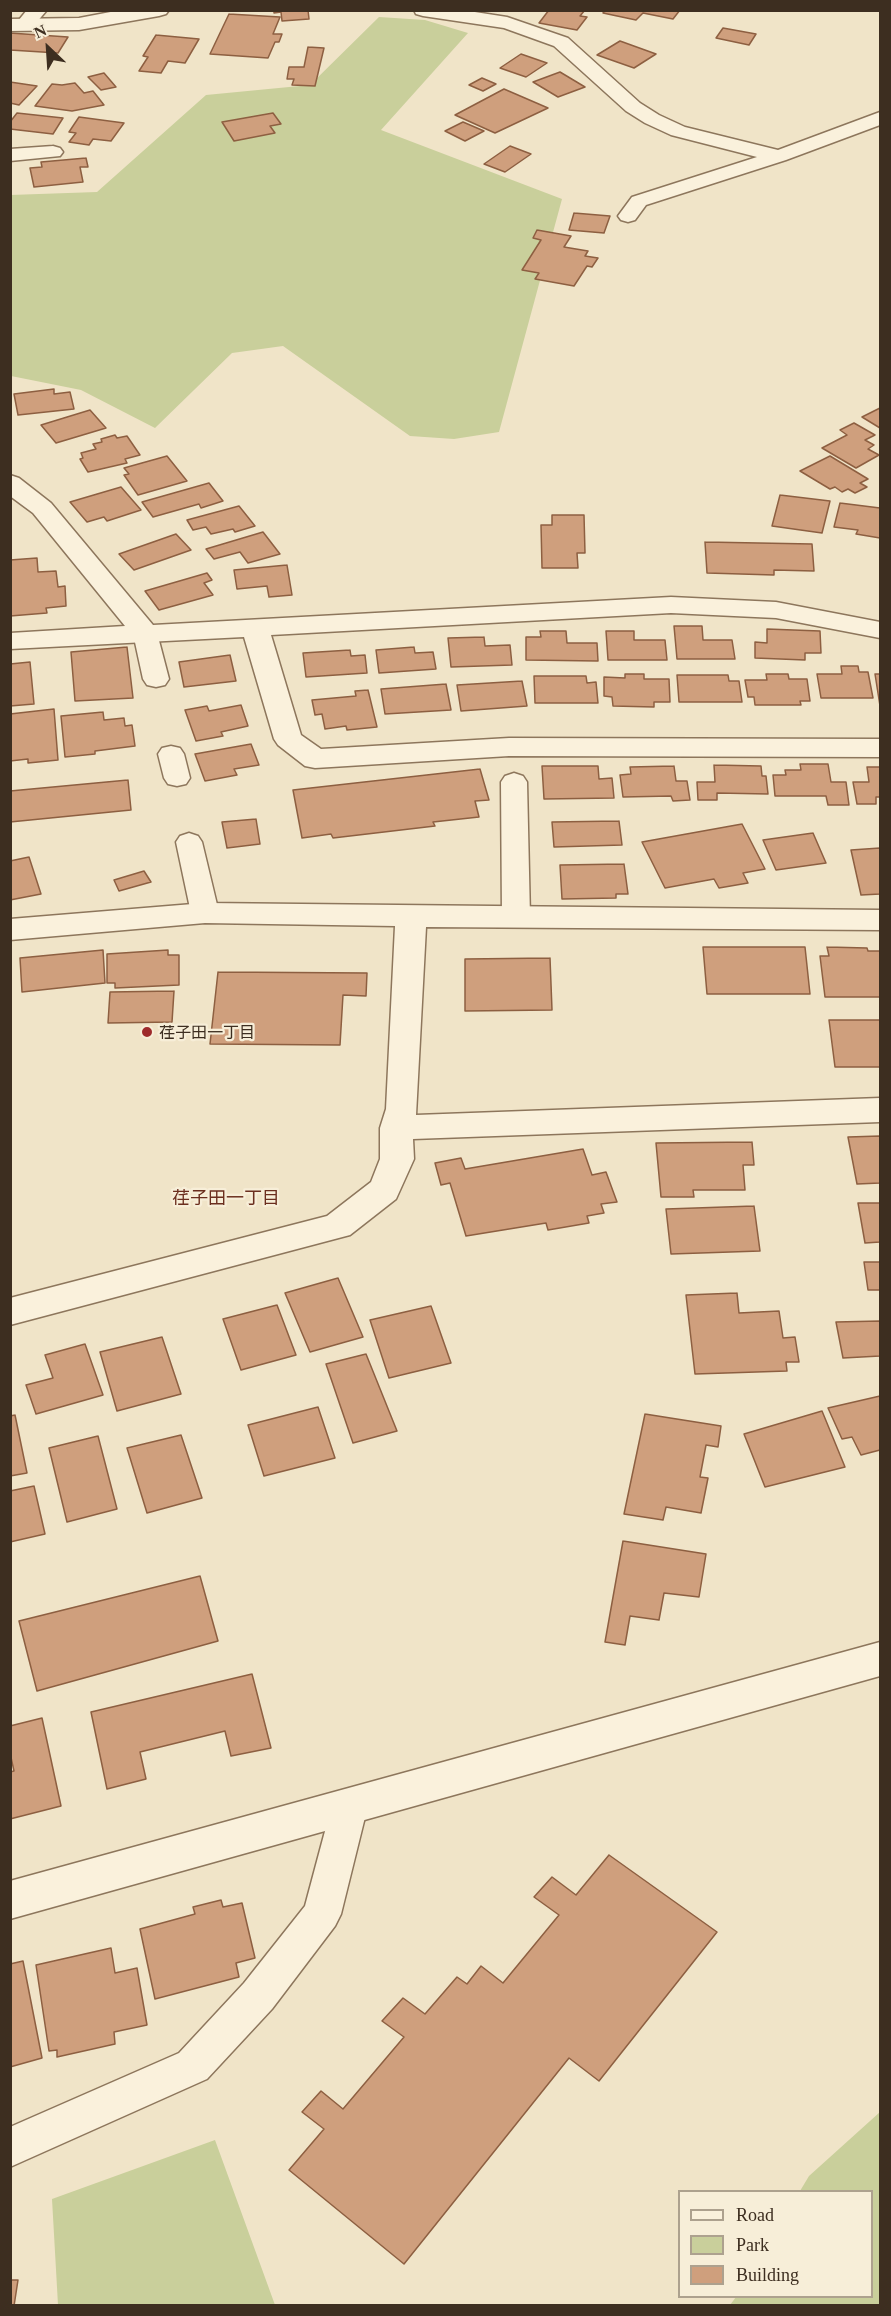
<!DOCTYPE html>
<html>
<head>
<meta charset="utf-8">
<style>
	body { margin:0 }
	#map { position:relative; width:891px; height:2316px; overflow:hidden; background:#f0e4c8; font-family:Georgia,serif }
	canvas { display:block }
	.frame { position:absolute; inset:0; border:12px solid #3d2e20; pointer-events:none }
	.legend { position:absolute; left:678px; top:2190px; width:195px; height:108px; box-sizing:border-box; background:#f7eed8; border:2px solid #ada18e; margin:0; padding:8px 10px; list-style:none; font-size:18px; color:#3d2e20 }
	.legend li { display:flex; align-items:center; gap:12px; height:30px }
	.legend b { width:30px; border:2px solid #ada18e }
	.north { position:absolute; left:18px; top:18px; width:60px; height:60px; -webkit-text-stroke:4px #f7eed8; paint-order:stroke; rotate:335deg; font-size:16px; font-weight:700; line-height:24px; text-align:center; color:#3d2e20 }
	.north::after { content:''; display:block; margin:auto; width:21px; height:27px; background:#3d2e20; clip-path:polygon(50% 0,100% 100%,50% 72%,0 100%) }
</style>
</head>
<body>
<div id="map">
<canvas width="891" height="2316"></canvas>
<div class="frame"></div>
<ul class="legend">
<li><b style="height:8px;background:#faf1dc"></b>Road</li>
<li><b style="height:16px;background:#c9cf9b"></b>Park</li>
<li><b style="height:16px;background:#cf9f7d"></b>Building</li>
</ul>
<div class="north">N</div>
</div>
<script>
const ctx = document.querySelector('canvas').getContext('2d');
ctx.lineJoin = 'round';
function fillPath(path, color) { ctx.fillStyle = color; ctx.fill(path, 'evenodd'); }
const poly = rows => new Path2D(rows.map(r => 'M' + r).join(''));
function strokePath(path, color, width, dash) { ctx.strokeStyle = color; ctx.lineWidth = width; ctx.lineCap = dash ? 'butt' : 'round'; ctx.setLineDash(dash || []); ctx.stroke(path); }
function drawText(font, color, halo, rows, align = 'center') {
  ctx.font = font + ' Georgia,"Noto Sans JP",serif'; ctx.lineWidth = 4.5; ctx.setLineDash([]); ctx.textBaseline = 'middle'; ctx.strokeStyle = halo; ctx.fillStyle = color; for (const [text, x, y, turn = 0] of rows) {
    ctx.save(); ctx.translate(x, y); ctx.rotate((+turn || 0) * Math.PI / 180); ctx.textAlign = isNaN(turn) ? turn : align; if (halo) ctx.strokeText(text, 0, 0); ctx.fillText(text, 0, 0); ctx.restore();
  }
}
fillPath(poly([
	[379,17,425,20,468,33,381,130,562,199,499,432,454,439,410,436,283,346,232,353,155,428,81,390,11,376,10,195,97,192,206,95,310,85],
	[880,2112,880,2305,730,2305,736,2297,872,2296,872,2192,800,2191,809,2176],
	[215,2140,275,2305,58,2305,52,2199]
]), '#c9cf9b');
const building = poly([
	[274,10,308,10,309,19,282,21,281,12,274,13,274,10],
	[549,10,585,10,580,16,587,17,577,30,539,23,549,10],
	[605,10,680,10,673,19,643,13,636,20,603,13,605,10],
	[229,14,280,17,273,34,282,34,279,42,275,42,268,58,210,54,229,14],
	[723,28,756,34,749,45,716,38,723,28],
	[10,33,68,37,58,53,10,50,10,33],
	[156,35,199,39,185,63,168,61,161,73,139,71,148,57,143,56,156,35],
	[620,41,656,54,634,68,597,55,620,41],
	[308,47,324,48,315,86,292,85,294,79,287,79,289,67,304,67,308,47],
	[521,54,547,63,526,77,500,68,521,54],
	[560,72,585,87,558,97,533,82,560,72],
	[104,73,116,87,101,90,88,77,104,73],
	[482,78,496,84,483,91,469,85,482,78],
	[10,82,37,86,19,105,10,103,10,82],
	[75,83,84,93,93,91,104,105,72,111,35,106,52,84,62,85,75,83],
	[504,89,548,108,495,133,455,115,504,89],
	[17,113,63,118,53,134,10,129,10,122,17,113],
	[273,113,281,124,270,126,275,133,234,141,222,122,273,113],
	[79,117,124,123,111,141,93,139,89,145,69,142,76,133,69,132,79,117],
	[463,122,484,131,465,141,445,131,463,122],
	[510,146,531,154,505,172,484,164,510,146],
	[86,158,88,167,80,167,83,182,34,187,30,168,42,167,41,162,86,158],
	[574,213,610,216,604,233,569,230,574,213],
	[537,230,571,236,564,247,588,251,585,256,598,258,592,267,587,266,574,286,535,279,539,273,522,270,541,240,533,238,537,230],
	[54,389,54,394,70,392,74,409,18,415,14,394,54,389],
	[880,408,880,428,862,417,880,408],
	[90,410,106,428,56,443,41,425,90,410],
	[854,423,875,435,865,440,874,445,868,449,879,455,856,468,822,448,847,435,840,430,854,423],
	[115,435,117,438,127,436,140,455,125,459,127,463,88,472,80,459,83,458,81,453,96,449,93,444,102,442,101,439,115,435],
	[167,456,187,481,138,495,124,475,129,474,124,468,167,456],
	[830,456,868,479,860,483,867,487,855,493,848,489,842,492,835,487,830,489,800,471,830,456],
	[209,483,223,501,201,508,199,504,153,517,142,502,209,483],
	[121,487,141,510,107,521,104,517,87,522,70,502,121,487],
	[780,495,830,501,822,533,772,526,780,495],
	[840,503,880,508,880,538,856,534,858,530,834,527,840,503],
	[239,506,255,526,235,532,233,529,211,534,206,527,193,530,187,520,239,506],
	[552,515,584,515,585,553,577,553,578,568,542,568,541,525,552,525,552,515],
	[263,532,280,554,248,563,240,552,214,559,206,549,263,532],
	[176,534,191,550,134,570,119,554,176,534],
	[705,542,812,544,814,571,774,570,774,575,707,573,705,542],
	[37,558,38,572,56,571,58,587,65,586,66,606,46,608,47,613,10,616,10,560,37,558],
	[287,565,292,595,269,597,267,586,237,589,234,570,287,565],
	[207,573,212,580,204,583,213,595,159,610,145,591,207,573],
	[674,626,702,626,703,640,732,640,735,659,677,659,674,626],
	[767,629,820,631,821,653,805,653,805,660,755,658,755,642,767,643,767,629],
	[540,631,566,631,567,643,597,643,598,661,526,660,526,637,541,637,540,631],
	[606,631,634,631,634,640,665,640,667,660,608,660,606,631],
	[484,637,485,646,510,645,512,665,451,667,448,638,484,637],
	[127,647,133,698,75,701,71,652,127,647],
	[414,647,415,653,433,652,436,669,379,673,376,650,414,647],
	[350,650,351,656,365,655,367,673,306,677,303,653,350,650],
	[230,655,236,681,184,687,179,662,230,655],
	[30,662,34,704,10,706,10,664,30,662],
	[841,666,858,666,859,672,868,672,873,698,821,698,817,674,842,674,841,666],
	[625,674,644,674,644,679,669,679,670,702,654,702,654,707,613,706,612,697,604,696,604,677,625,678,625,674],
	[766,674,788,674,789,679,807,679,810,701,800,701,801,705,755,705,754,697,748,697,745,680,767,680,766,674],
	[875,674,880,674,880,706,875,674],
	[677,675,728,675,729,681,739,681,742,702,679,702,677,675],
	[534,676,586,676,587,683,596,682,598,703,535,703,534,676],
	[522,681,527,706,461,711,457,685,522,681],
	[446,684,451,710,385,714,381,689,446,684],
	[368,690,377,727,347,730,346,726,325,729,322,714,315,715,312,700,356,696,355,691,368,690],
	[241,705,248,726,221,732,223,736,196,741,185,710,207,706,209,711,241,705],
	[54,709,58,760,28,763,28,759,10,761,10,714,54,709],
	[103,712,104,720,124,718,125,726,132,725,135,746,95,751,95,754,65,757,61,716,103,712],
	[251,744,259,765,234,769,237,775,205,781,195,754,251,744],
	[800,764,828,764,831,782,846,782,849,805,828,805,826,796,775,796,773,775,786,775,785,770,801,770,800,764],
	[714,765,761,766,762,776,766,776,768,794,717,793,717,800,698,800,697,782,715,782,714,765],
	[542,766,598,766,599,779,612,778,614,798,544,799,542,766],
	[674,766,676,781,687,781,690,800,673,801,671,796,623,797,620,775,631,774,630,767,674,766],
	[867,767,880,767,880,797,876,797,876,804,857,804,853,782,869,782,867,767],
	[480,769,489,800,475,801,479,817,433,822,435,826,333,838,331,834,302,838,293,790,480,769],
	[128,780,131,810,10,822,10,791,128,780],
	[256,819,260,844,227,848,222,822,256,819],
	[619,821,622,845,554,847,552,822,619,821],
	[742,824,765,869,743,873,748,883,719,888,714,879,665,888,642,842,742,824],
	[813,833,826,863,776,870,763,840,813,833],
	[880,848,880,894,861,895,851,850,880,848],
	[29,857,41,894,10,900,10,861,29,857],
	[624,864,628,894,616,894,616,898,562,899,560,865,624,864],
	[144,871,151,882,119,891,114,880,144,871],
	[703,947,805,947,810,994,707,994,703,947],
	[827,947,867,948,868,951,880,951,880,997,825,997,820,956,829,956,827,947],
	[103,950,105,983,22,992,20,958,103,950],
	[168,950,168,955,179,955,179,985,115,988,115,983,107,983,107,954,168,950],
	[550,958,552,1010,465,1011,465,959,550,958],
	[218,972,367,973,366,996,343,995,340,1045,210,1044,218,972],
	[174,991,172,1022,108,1023,110,992,174,991],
	[829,1020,880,1020,880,1067,835,1067,829,1020],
	[880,1136,880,1183,857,1184,848,1137,880,1136],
	[752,1142,754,1165,743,1165,745,1190,693,1190,694,1197,661,1197,656,1143,752,1142],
	[583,1149,592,1175,606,1172,617,1202,601,1204,604,1213,587,1216,589,1223,548,1230,546,1223,466,1236,450,1183,441,1185,435,1163,461,1158,465,1169,583,1149],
	[858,1203,880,1203,880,1242,865,1243,858,1203],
	[754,1206,760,1251,671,1254,666,1209,754,1206],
	[864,1262,880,1262,880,1290,868,1290,864,1262],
	[338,1278,363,1337,310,1352,285,1293,338,1278],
	[737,1293,739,1313,779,1311,783,1338,795,1337,799,1362,786,1362,787,1371,695,1374,686,1295,737,1293],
	[277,1305,296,1355,241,1370,223,1319,277,1305],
	[431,1306,451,1363,389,1378,370,1320,431,1306],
	[880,1321,880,1356,843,1358,836,1322,880,1321],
	[162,1337,181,1394,117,1411,100,1352,162,1337],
	[85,1344,103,1395,36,1414,26,1385,53,1378,45,1355,85,1344],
	[366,1354,397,1431,353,1443,326,1364,366,1354],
	[880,1396,880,1450,861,1455,852,1437,842,1439,828,1408,880,1396],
	[318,1407,335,1458,264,1476,248,1425,318,1407],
	[822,1411,845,1467,765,1487,744,1434,822,1411],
	[645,1414,721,1426,718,1447,706,1445,700,1477,708,1478,701,1513,666,1507,663,1520,624,1514,645,1414],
	[15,1415,27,1473,10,1476,10,1416,15,1415],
	[181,1435,202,1498,147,1513,127,1448,181,1435],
	[98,1436,117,1509,67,1522,49,1448,98,1436],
	[34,1486,45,1534,10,1542,10,1491,34,1486],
	[623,1541,706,1554,699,1597,664,1593,659,1620,630,1616,625,1645,605,1642,623,1541],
	[200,1576,218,1641,37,1691,19,1621,200,1576],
	[252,1674,271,1748,231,1756,225,1731,140,1752,146,1779,107,1789,91,1712,252,1674],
	[42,1718,61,1806,10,1819,10,1772,14,1771,10,1753,10,1726,42,1718],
	[609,1855,717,1932,599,2081,569,2058,404,2264,289,2170,324,2129,302,2112,321,2091,343,2109,404,2037,382,2021,403,1998,425,2014,457,1977,467,1984,481,1966,503,1983,559,1915,534,1897,552,1877,576,1895,609,1855],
	[221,1900,223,1907,242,1903,255,1958,236,1963,239,1977,155,1999,140,1929,195,1914,193,1907,221,1900],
	[111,1948,115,1973,137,1968,147,2025,114,2032,115,2044,57,2057,57,2050,49,2051,36,1965,111,1948],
	[23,1961,42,2058,10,2067,10,1964,23,1961],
	[10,2280,18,2280,14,2306,10,2306,10,2280]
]);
fillPath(building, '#cf9f7d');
strokePath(building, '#8d5f41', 1.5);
const service = poly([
	[27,10,47,10,30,30,16,30,14,26,27,10],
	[414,10,462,10,507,17,568,38,640,103,659,115,685,127,778,150,880,112,880,125,786,160,646,205,635,220,628,222,621,220,618,216,632,197,757,157,671,135,645,123,626,111,554,46,504,28,423,16,416,14,414,10],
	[53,146,60,148,63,152,60,156,10,161,10,149,53,146],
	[145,625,154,628,157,633,169,679,165,685,156,687,147,685,143,679,133,633,136,628,145,625],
	[171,746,180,748,184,754,190,778,186,784,177,786,168,784,164,778,158,754,162,748,171,746],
	[514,773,523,776,527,782,530,918,526,925,516,927,506,925,502,918,501,782,505,776,514,773],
	[189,833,198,836,202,842,219,913,215,920,205,922,195,920,191,913,176,842,180,836,189,833],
	[350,1789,363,1793,368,1805,341,1914,335,1926,272,2009,207,2079,10,2167,10,2127,179,2053,244,1983,305,1906,332,1805,337,1793,350,1789]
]);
const minor = poly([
	[121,10,169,10,166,14,159,16,79,30,10,31,10,19,79,18,121,10],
	[10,475,19,478,51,503,153,625,671,597,776,602,880,622,880,638,776,618,671,613,271,635,301,735,321,749,509,738,880,739,880,757,509,756,315,768,305,766,278,745,274,739,244,637,10,649,10,633,125,626,33,513,10,496,10,475],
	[205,903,880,910,880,930,426,927,416,1115,880,1098,880,1122,413,1139,414,1159,396,1199,350,1235,10,1325,10,1298,327,1216,371,1182,380,1159,380,1128,386,1109,395,926,205,923,10,940,10,919,205,903]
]);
const tertiary = poly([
	[880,1642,880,1676,10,1919,10,1881,880,1642]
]);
strokePath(service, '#8d765c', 3);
strokePath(minor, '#8d765c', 3);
strokePath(tertiary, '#8d765c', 3);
fillPath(service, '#faf1dc');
fillPath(minor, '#faf1dc');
fillPath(tertiary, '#faf1dc');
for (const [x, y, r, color] of [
	[147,1032,6,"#9e2a2b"]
]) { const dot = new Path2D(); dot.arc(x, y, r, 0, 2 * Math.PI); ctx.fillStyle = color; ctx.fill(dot); strokePath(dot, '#f7eed8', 2); }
drawText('16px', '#3d2e20', '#f7eed8', [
	["荏子田一丁目",159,1032]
], 'left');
drawText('18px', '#6b2e1e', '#f7eed8', [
	["荏子田一丁目",226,1197]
]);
</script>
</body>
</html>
